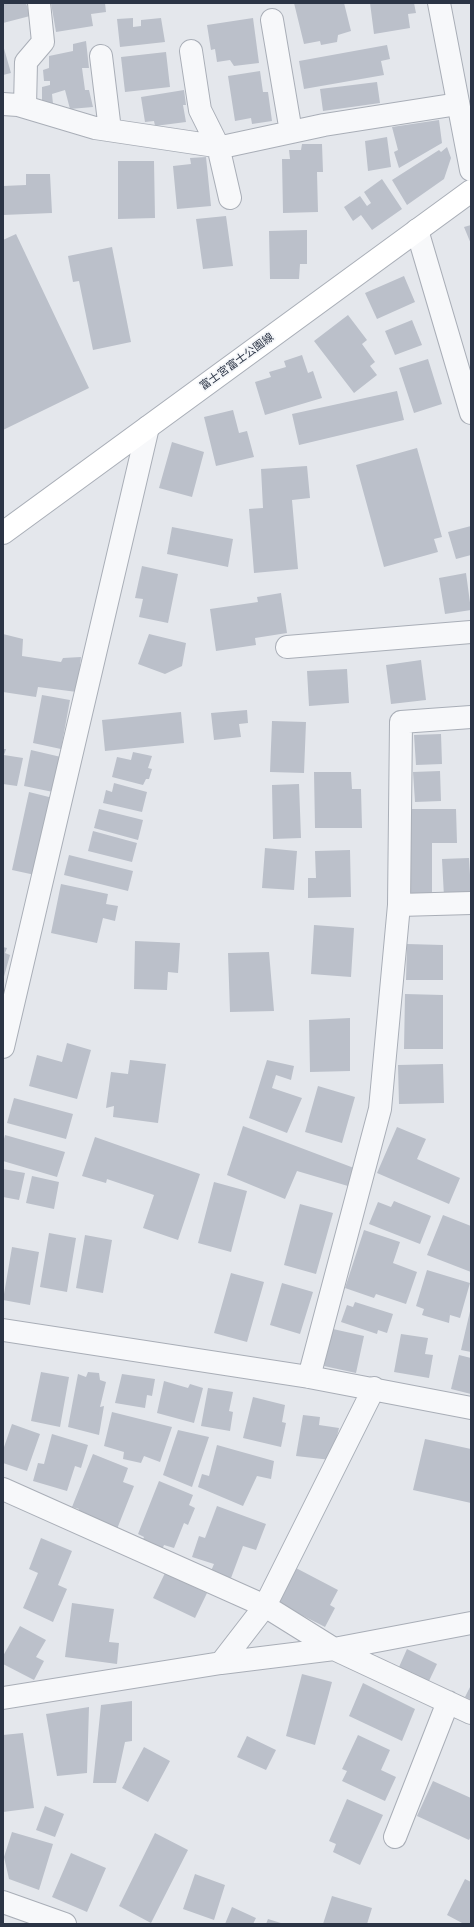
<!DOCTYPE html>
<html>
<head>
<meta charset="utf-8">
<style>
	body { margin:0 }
	#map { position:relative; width:474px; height:1927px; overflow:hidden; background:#e4e7ec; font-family:"Fira Sans",sans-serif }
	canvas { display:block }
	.frame { position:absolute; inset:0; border:4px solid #2b3445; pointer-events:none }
</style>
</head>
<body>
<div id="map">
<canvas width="474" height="1927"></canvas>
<div class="frame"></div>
</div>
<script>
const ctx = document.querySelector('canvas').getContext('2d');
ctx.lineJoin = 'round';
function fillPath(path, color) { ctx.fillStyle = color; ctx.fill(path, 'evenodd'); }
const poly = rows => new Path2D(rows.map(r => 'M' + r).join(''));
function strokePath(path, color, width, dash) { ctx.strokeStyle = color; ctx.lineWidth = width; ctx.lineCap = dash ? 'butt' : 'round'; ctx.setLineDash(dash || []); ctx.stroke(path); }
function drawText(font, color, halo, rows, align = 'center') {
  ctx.font = font + ' "Fira Sans","Noto Sans JP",sans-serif'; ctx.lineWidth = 3.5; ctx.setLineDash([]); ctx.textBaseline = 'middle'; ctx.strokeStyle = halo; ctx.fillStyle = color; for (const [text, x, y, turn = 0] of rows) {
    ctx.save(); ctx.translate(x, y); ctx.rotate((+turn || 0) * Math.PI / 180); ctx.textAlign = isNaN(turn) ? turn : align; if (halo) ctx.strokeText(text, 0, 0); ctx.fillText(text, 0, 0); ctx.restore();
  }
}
fillPath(poly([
	[3,3,26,3,30,16,3,23],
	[51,3,105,3,106,12,91,14,93,26,56,32],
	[294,3,344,3,351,31,338,35,337,42,321,45,320,41,304,44],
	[370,3,414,3,416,13,408,14,410,28,374,34],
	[133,18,133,27,141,26,141,20,161,18,165,42,120,47,117,19],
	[253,18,259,63,234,66,230,60,217,62,215,49,211,50,207,25],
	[86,41,89,68,82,68,85,90,89,90,93,107,70,109,65,90,52,94,53,104,42,103,42,87,50,85,50,81,44,81,43,70,49,68,49,56,73,51,73,44],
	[3,45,11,73,3,75],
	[387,45,390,59,381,61,384,75,304,89,299,61],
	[166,52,170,87,125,92,121,57],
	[260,71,263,92,268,92,272,121,252,124,251,118,235,121,228,76],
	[377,82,380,103,323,111,320,89],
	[184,90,186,105,183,105,186,122,155,126,154,121,145,122,141,97],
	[439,120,442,143,399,168,394,152,398,150,392,127],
	[387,137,391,167,368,171,365,141],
	[302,144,322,144,323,172,317,172,318,212,283,213,282,159,290,159,289,150,301,150],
	[447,147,451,158,444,179,407,205,392,180,439,150,441,152],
	[206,157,211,206,177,209,173,166,191,164,190,158],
	[118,161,154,161,155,218,118,219],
	[26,174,50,174,52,213,3,215,3,186,26,185],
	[382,179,402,209,372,230,361,215,353,221,344,207,360,196,367,206,371,203,364,192],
	[226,216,233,266,203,269,196,219],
	[471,225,471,244,464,227],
	[307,230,307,264,300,264,299,279,270,279,269,231],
	[16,234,89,388,3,430,3,240],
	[112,247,131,342,93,350,79,281,73,282,68,256],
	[404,276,415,302,377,319,365,293],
	[348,315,367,340,362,344,375,362,370,366,377,375,354,393,314,341],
	[412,320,422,345,395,355,385,331],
	[302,355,308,373,313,371,322,398,265,415,255,382,271,377,269,372,286,367,284,361],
	[428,359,442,404,414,413,399,368],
	[397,391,404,420,299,445,292,414],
	[233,410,239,433,247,431,254,457,216,466,204,417],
	[172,442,204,452,192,497,159,488],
	[417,448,442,537,434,539,438,552,384,567,356,465],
	[307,466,310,498,292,500,298,569,254,573,249,509,263,508,261,469],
	[471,526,471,555,456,559,448,532],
	[172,527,233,539,228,567,167,554],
	[142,566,178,574,168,623,139,617,143,599,135,598],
	[466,573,471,610,445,614,439,578],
	[281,593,287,633,255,638,256,645,216,651,210,609,258,602,257,597],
	[3,634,23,639,22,656,61,662,63,658,81,657,77,692,38,687,36,697,3,692],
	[149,634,186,643,182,666,165,674,138,664],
	[421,660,426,700,391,704,386,665],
	[347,669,349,703,309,706,307,671],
	[42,695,70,700,61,749,33,743],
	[247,710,248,723,239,724,241,737,214,740,211,713],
	[181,712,184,743,105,751,102,720],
	[272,721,306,722,304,773,270,772],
	[441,734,442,764,416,765,414,735],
	[3,749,6,749,4,755,23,758,17,786,3,784],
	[31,750,61,757,53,792,24,786],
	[133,752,152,756,148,768,152,769,149,779,146,779,143,785,112,777,117,757,131,760],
	[440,771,441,801,415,802,413,772],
	[314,772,351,772,352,789,361,789,362,828,315,828],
	[114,783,147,792,142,812,103,803,106,790,112,792],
	[299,784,301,838,273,839,272,785],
	[29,792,53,798,35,875,12,870],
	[99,809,143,820,138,840,94,828],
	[406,809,456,809,457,843,432,843,432,896,407,896],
	[93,831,137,843,132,862,88,851],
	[265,848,297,851,294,890,262,888],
	[350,850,351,897,308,898,308,878,316,878,315,851],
	[69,855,133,871,128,891,64,875],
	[469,858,471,892,444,897,442,859],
	[61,884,108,894,106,904,118,906,115,921,103,918,97,943,51,933],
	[314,925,354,928,351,977,311,974],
	[135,941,180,943,178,973,168,972,167,990,134,989],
	[407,944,443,945,443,980,406,980],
	[3,947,7,948,5,953,10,955,3,980],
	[269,952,274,1011,230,1012,228,953],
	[405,994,443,995,443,1049,404,1049],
	[350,1018,350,1071,310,1072,309,1020],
	[67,1043,91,1050,77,1099,29,1086,37,1055,62,1062],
	[130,1060,166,1064,158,1123,113,1117,114,1106,106,1108,111,1072,128,1074],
	[267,1060,294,1066,291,1080,276,1075,272,1088,302,1098,287,1133,249,1118],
	[443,1064,444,1103,399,1104,398,1065],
	[318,1086,355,1097,342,1143,305,1132],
	[14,1098,73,1114,66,1139,7,1123],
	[243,1126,354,1168,348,1186,297,1171,285,1199,227,1175],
	[397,1127,426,1139,417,1159,460,1178,449,1204,377,1173],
	[5,1135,65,1152,57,1177,3,1161,3,1143],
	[95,1137,200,1174,178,1240,143,1228,154,1195,107,1179,106,1183,82,1176],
	[3,1169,25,1173,19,1200,3,1197],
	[32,1176,59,1182,54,1209,26,1203],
	[214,1182,247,1191,231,1252,198,1243],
	[394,1201,431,1216,420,1244,369,1224,378,1202,391,1207],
	[300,1204,333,1213,316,1274,284,1265],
	[443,1215,471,1226,471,1272,427,1255],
	[364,1230,400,1242,393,1263,417,1272,406,1304,376,1294,374,1298,345,1288],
	[49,1233,76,1238,67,1292,40,1287],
	[85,1235,112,1240,103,1293,76,1288],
	[12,1247,39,1252,30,1305,3,1300],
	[427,1270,470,1283,460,1318,450,1315,449,1323,422,1315,424,1309,416,1306],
	[231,1273,264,1282,247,1342,214,1333],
	[282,1283,313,1292,300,1334,270,1325],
	[355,1302,393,1314,387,1333,378,1330,377,1334,341,1322,347,1305,353,1307],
	[471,1307,471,1352,461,1350],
	[333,1329,364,1336,356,1373,324,1366],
	[401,1334,428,1338,425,1354,433,1355,429,1378,394,1372],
	[459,1355,471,1358,471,1394,451,1389],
	[41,1372,69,1377,60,1427,31,1421],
	[88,1372,99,1373,100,1380,106,1382,100,1407,104,1406,99,1435,68,1427,78,1374,86,1377],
	[122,1374,155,1379,152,1396,147,1395,145,1408,115,1403],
	[164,1381,188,1388,190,1384,203,1388,194,1423,157,1413],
	[208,1388,233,1392,229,1411,233,1412,230,1431,201,1426],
	[253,1397,285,1405,282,1422,286,1423,281,1447,243,1438],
	[112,1412,172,1427,160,1462,144,1456,141,1463,123,1459,124,1452,104,1446],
	[303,1415,320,1417,319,1425,339,1428,331,1460,296,1456],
	[12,1424,40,1434,27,1471,3,1463,3,1450],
	[178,1430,209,1437,192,1487,163,1475],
	[52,1434,88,1445,81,1468,75,1466,67,1491,33,1481,38,1463,44,1464],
	[425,1439,471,1449,471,1503,413,1490],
	[217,1445,274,1461,271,1479,257,1476,243,1506,198,1487,202,1474,209,1476],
	[93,1454,128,1468,123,1482,134,1486,117,1529,77,1513,79,1509,72,1507],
	[159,1481,193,1495,189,1505,195,1508,188,1525,184,1523,174,1548,164,1545,161,1552,141,1544,144,1537,138,1534],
	[217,1506,266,1524,256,1550,243,1546,231,1578,211,1571,214,1564,192,1557,199,1536,205,1538],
	[41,1538,72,1551,58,1585,67,1589,53,1622,23,1608,38,1573,29,1569],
	[296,1568,338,1590,330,1605,335,1608,325,1627,278,1603],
	[165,1573,207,1593,195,1618,153,1598],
	[72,1603,114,1609,109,1642,119,1643,117,1664,65,1657],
	[20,1626,46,1640,36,1657,44,1661,34,1680,3,1664,3,1656],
	[407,1649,437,1664,429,1681,399,1667],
	[302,1674,332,1682,315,1745,286,1736],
	[363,1683,415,1709,402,1741,349,1716],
	[471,1685,471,1700,465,1697],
	[132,1701,132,1741,125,1742,116,1783,93,1783,101,1705],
	[89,1707,87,1773,57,1776,46,1714],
	[23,1733,34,1808,3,1812,3,1735],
	[358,1735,390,1750,381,1770,396,1777,385,1801,342,1781,347,1771,342,1769],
	[247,1736,276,1750,266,1770,237,1757],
	[144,1747,170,1761,148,1802,122,1788],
	[433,1781,471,1798,471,1836,469,1840,417,1816],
	[347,1799,383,1815,360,1865,333,1852,336,1844,329,1841],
	[45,1806,64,1814,55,1837,36,1830],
	[12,1832,53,1844,39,1890,9,1879,4,1857],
	[155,1833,188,1850,151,1923,119,1906],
	[71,1853,106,1868,87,1912,52,1897],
	[195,1874,225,1885,214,1920,183,1909],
	[465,1879,471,1882,471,1924,464,1924,447,1915],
	[332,1896,372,1908,367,1924,323,1924],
	[232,1907,256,1918,253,1924,225,1924],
	[268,1919,284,1924,266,1924]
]), '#bbc0ca');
const minor = poly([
	[272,20,291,132],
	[191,51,200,110,218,146,230,198],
	[101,56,110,130],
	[3,104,18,105,95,128,222,147,324,125,458,104],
	[25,107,26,62,43,42,39,3],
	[287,647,471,632],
	[399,905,471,903],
	[3,1047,148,427],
	[3,1330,309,1377,471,1408],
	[309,1377,380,1109,399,905,401,722,471,717],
	[3,1489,265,1606,334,1649,471,1713],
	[221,1663,265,1606,374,1388],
	[3,1698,221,1663,334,1649,471,1623],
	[395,1837,448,1702],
	[3,1902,65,1924]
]);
const tertiary = poly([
	[439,3,471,170],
	[417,230,471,413]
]);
const secondary = poly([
	[3,533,471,191]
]);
strokePath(minor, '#a9aeb7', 24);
strokePath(tertiary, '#a9aeb7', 24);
strokePath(secondary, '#a9aeb7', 24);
strokePath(minor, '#f7f8fa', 22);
strokePath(tertiary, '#f7f8fa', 22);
strokePath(secondary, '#fff', 22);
drawText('11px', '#2b3445', '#f4f6f9', [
	["富士宮富士公園線",237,362,-36]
]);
</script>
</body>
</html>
